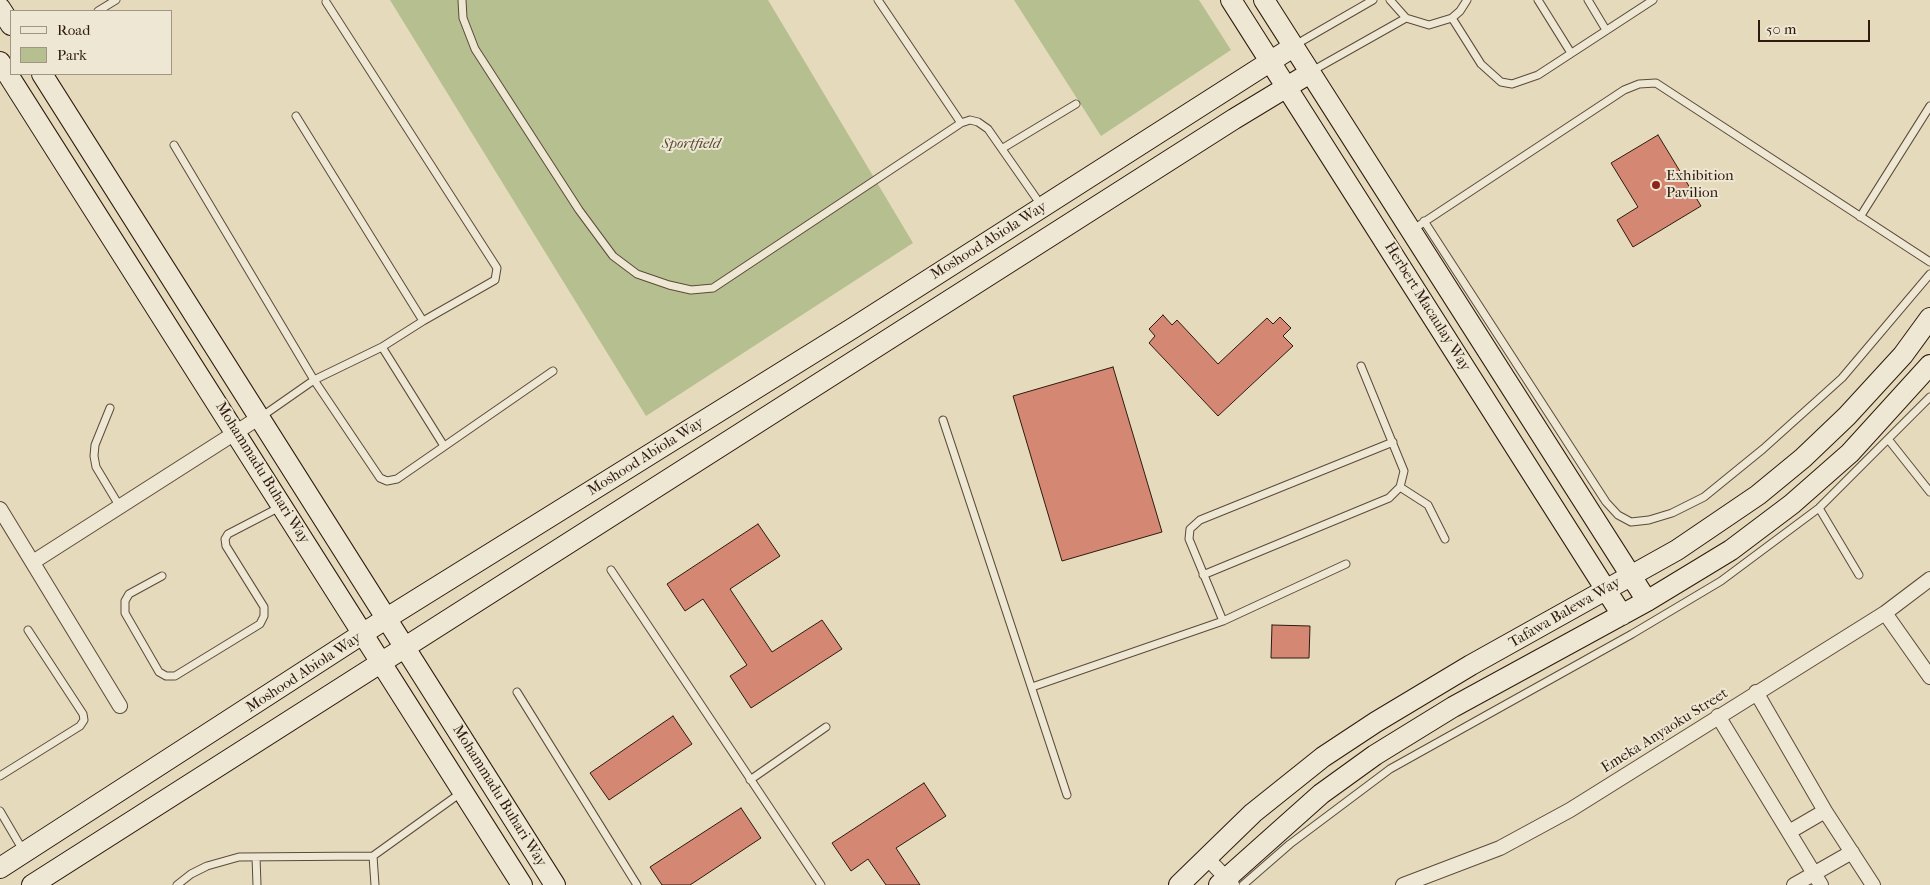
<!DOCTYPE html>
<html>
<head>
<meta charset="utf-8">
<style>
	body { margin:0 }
	#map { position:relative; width:1930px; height:885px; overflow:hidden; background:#e5dabb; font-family:"IM FELL French Canon",serif }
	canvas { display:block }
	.legend { position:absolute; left:10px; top:10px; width:162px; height:65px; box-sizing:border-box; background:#eee7d3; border:1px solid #a19585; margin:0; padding:6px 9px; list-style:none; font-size:15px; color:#2e1a0f }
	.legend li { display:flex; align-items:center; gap:10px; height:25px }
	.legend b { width:25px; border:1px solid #a19585 }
	.scale { position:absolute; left:1758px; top:20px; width:112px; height:22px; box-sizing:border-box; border:2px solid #2e1a0f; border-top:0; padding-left:6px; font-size:15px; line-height:18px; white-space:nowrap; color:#2e1a0f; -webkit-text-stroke:4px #eee7d3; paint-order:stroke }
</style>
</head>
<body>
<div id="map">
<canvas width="1930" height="885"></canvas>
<ul class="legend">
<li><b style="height:6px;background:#eee7d3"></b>Road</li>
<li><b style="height:14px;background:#b6bf8f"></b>Park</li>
</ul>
<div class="scale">50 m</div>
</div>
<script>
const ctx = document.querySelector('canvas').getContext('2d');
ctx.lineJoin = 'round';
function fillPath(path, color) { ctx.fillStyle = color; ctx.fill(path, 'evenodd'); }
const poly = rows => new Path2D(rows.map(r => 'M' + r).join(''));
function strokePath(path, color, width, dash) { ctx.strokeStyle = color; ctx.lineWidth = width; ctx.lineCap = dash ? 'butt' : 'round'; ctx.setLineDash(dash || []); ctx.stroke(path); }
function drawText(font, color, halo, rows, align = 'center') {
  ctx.font = font + ' "IM FELL French Canon",serif'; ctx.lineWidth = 4; ctx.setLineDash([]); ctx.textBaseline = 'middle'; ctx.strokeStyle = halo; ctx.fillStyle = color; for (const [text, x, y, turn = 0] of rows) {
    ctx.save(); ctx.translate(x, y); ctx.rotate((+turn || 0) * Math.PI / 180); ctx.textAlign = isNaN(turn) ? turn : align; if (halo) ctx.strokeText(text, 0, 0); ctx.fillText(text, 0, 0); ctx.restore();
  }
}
fillPath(poly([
	[390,0,768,0,913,243,646,416],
	[1014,0,1199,0,1231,50,1101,136]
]), '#b6bf8f');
const building = poly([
	[1658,135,1701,206,1633,247,1617,220,1638,207,1611,163,1658,135],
	[1163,315,1172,325,1177,320,1218,364,1267,318,1273,324,1280,317,1291,328,1283,336,1293,346,1218,416,1149,343,1155,336,1149,329,1163,315],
	[1113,367,1162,532,1062,561,1013,396,1113,367],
	[758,524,780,556,730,589,772,652,822,620,842,649,751,708,730,676,747,665,703,599,685,611,667,584,758,524],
	[1272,625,1310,626,1309,658,1271,658,1272,625],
	[673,716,692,744,609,800,590,773,673,716],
	[924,783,946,816,896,848,920,885,886,885,868,859,851,871,832,843,924,783],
	[741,808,761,838,690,885,662,885,650,867,741,808]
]);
fillPath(building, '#d48874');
strokePath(building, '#2e1a0f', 1);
const service = poly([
	[462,0,463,18,475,49,579,210,613,256,637,274,669,285,691,290,713,288,961,123,970,120,978,122,988,129,1041,205],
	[878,0,961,123],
	[1390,0,1406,18,1429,25,1452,18,1460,11,1467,0],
	[1538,0,1571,53],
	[1588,0,1606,30],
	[326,2,497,268,495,280,423,321],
	[98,11,116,0],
	[1452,18,1481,64,1501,82,1512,84,1538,75,1653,0],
	[1295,45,1373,0],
	[1312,71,1406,18],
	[174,145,314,380,380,478,387,481,397,479,553,371],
	[1003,148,1076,104],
	[1860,217,1930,106],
	[1424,221,1606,502,1618,515,1631,522,1649,520,1672,513,1704,497,1763,449,1842,378,1930,274],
	[1412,230,1624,90,1639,84,1656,83,1930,262],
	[382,347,444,446],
	[110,408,95,445,94,456,96,467,120,507],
	[261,417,314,380,382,347,423,321,296,116],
	[943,420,1067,795],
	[1888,439,1930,492],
	[1400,487,1428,505,1445,539],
	[1819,508,1859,575],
	[611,570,821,885],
	[1203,575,1389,498,1400,487,1404,471,1361,366],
	[162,576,129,594,125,601,125,613,159,672,166,676,175,676,260,624,264,616,264,607,226,546,225,539,228,534,280,507],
	[1223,621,1189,539,1190,529,1200,520,1393,442],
	[1032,687,1223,621,1346,564],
	[517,692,637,885],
	[0,776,80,726,84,720,83,714,28,630],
	[750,780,826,727],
	[0,811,24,852],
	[373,856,375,885],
	[256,857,257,885],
	[177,885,191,874,207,866,239,857,373,856,462,792],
	[1243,885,1290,844,1390,769,1632,634,1721,581,1819,508,1930,397]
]);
const minor = poly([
	[0,509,120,706],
	[33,562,260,417],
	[1885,613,1930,677],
	[1756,692,1825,811,1873,885],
	[1718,716,1821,885],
	[1789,832,1825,811],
	[1207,858,1232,884],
	[1403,885,1500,848,1570,810,1885,613,1930,579],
	[1794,885,1852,852]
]);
const secondary = poly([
	[1231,0,1622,615],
	[1264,0,1647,601],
	[0,8,11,25],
	[0,62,522,885],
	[42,74,555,885],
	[0,868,387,618,853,328,1293,47],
	[32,885,1234,119,1310,73],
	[1179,885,1253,813,1323,757,1376,722,1471,665,1677,550,1758,495,1803,458,1847,416,1903,355,1930,318],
	[1219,885,1321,794,1375,755,1453,707,1647,601,1731,550,1792,504,1850,453,1930,365]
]);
strokePath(service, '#5c4a3a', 9);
strokePath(minor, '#5c4a3a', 16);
strokePath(secondary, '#2e1a0f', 22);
strokePath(service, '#eee7d3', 7);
strokePath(minor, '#eee7d3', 14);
strokePath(secondary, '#eee7d3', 20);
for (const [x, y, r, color] of [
	[1656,185,5,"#8f2418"]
]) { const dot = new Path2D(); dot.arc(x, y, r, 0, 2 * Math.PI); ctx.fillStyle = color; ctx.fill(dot); strokePath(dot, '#eee7d3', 2); }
drawText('italic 15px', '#574c35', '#eee7d3', [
	["Sportfield",691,144]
]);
drawText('15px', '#2e1a0f', '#eee7d3', [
	["Exhibition",1666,176],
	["Pavilion",1666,193]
], 'left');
drawText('15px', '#2e1a0f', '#eee7d3', [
	["Moshood Abiola Way",989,241,-32],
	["Herbert Macaulay Way",1427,307,58],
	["Moshood Abiola Way",646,457,-32],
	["Mohammadu Buhari Way",262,473,58],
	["Tafawa Balewa Way",1565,613,-30],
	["Moshood Abiola Way",304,673,-33],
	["Emeka Anyaoku Street",1665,731,-32],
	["Mohammadu Buhari Way",499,796,58]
]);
</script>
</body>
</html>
